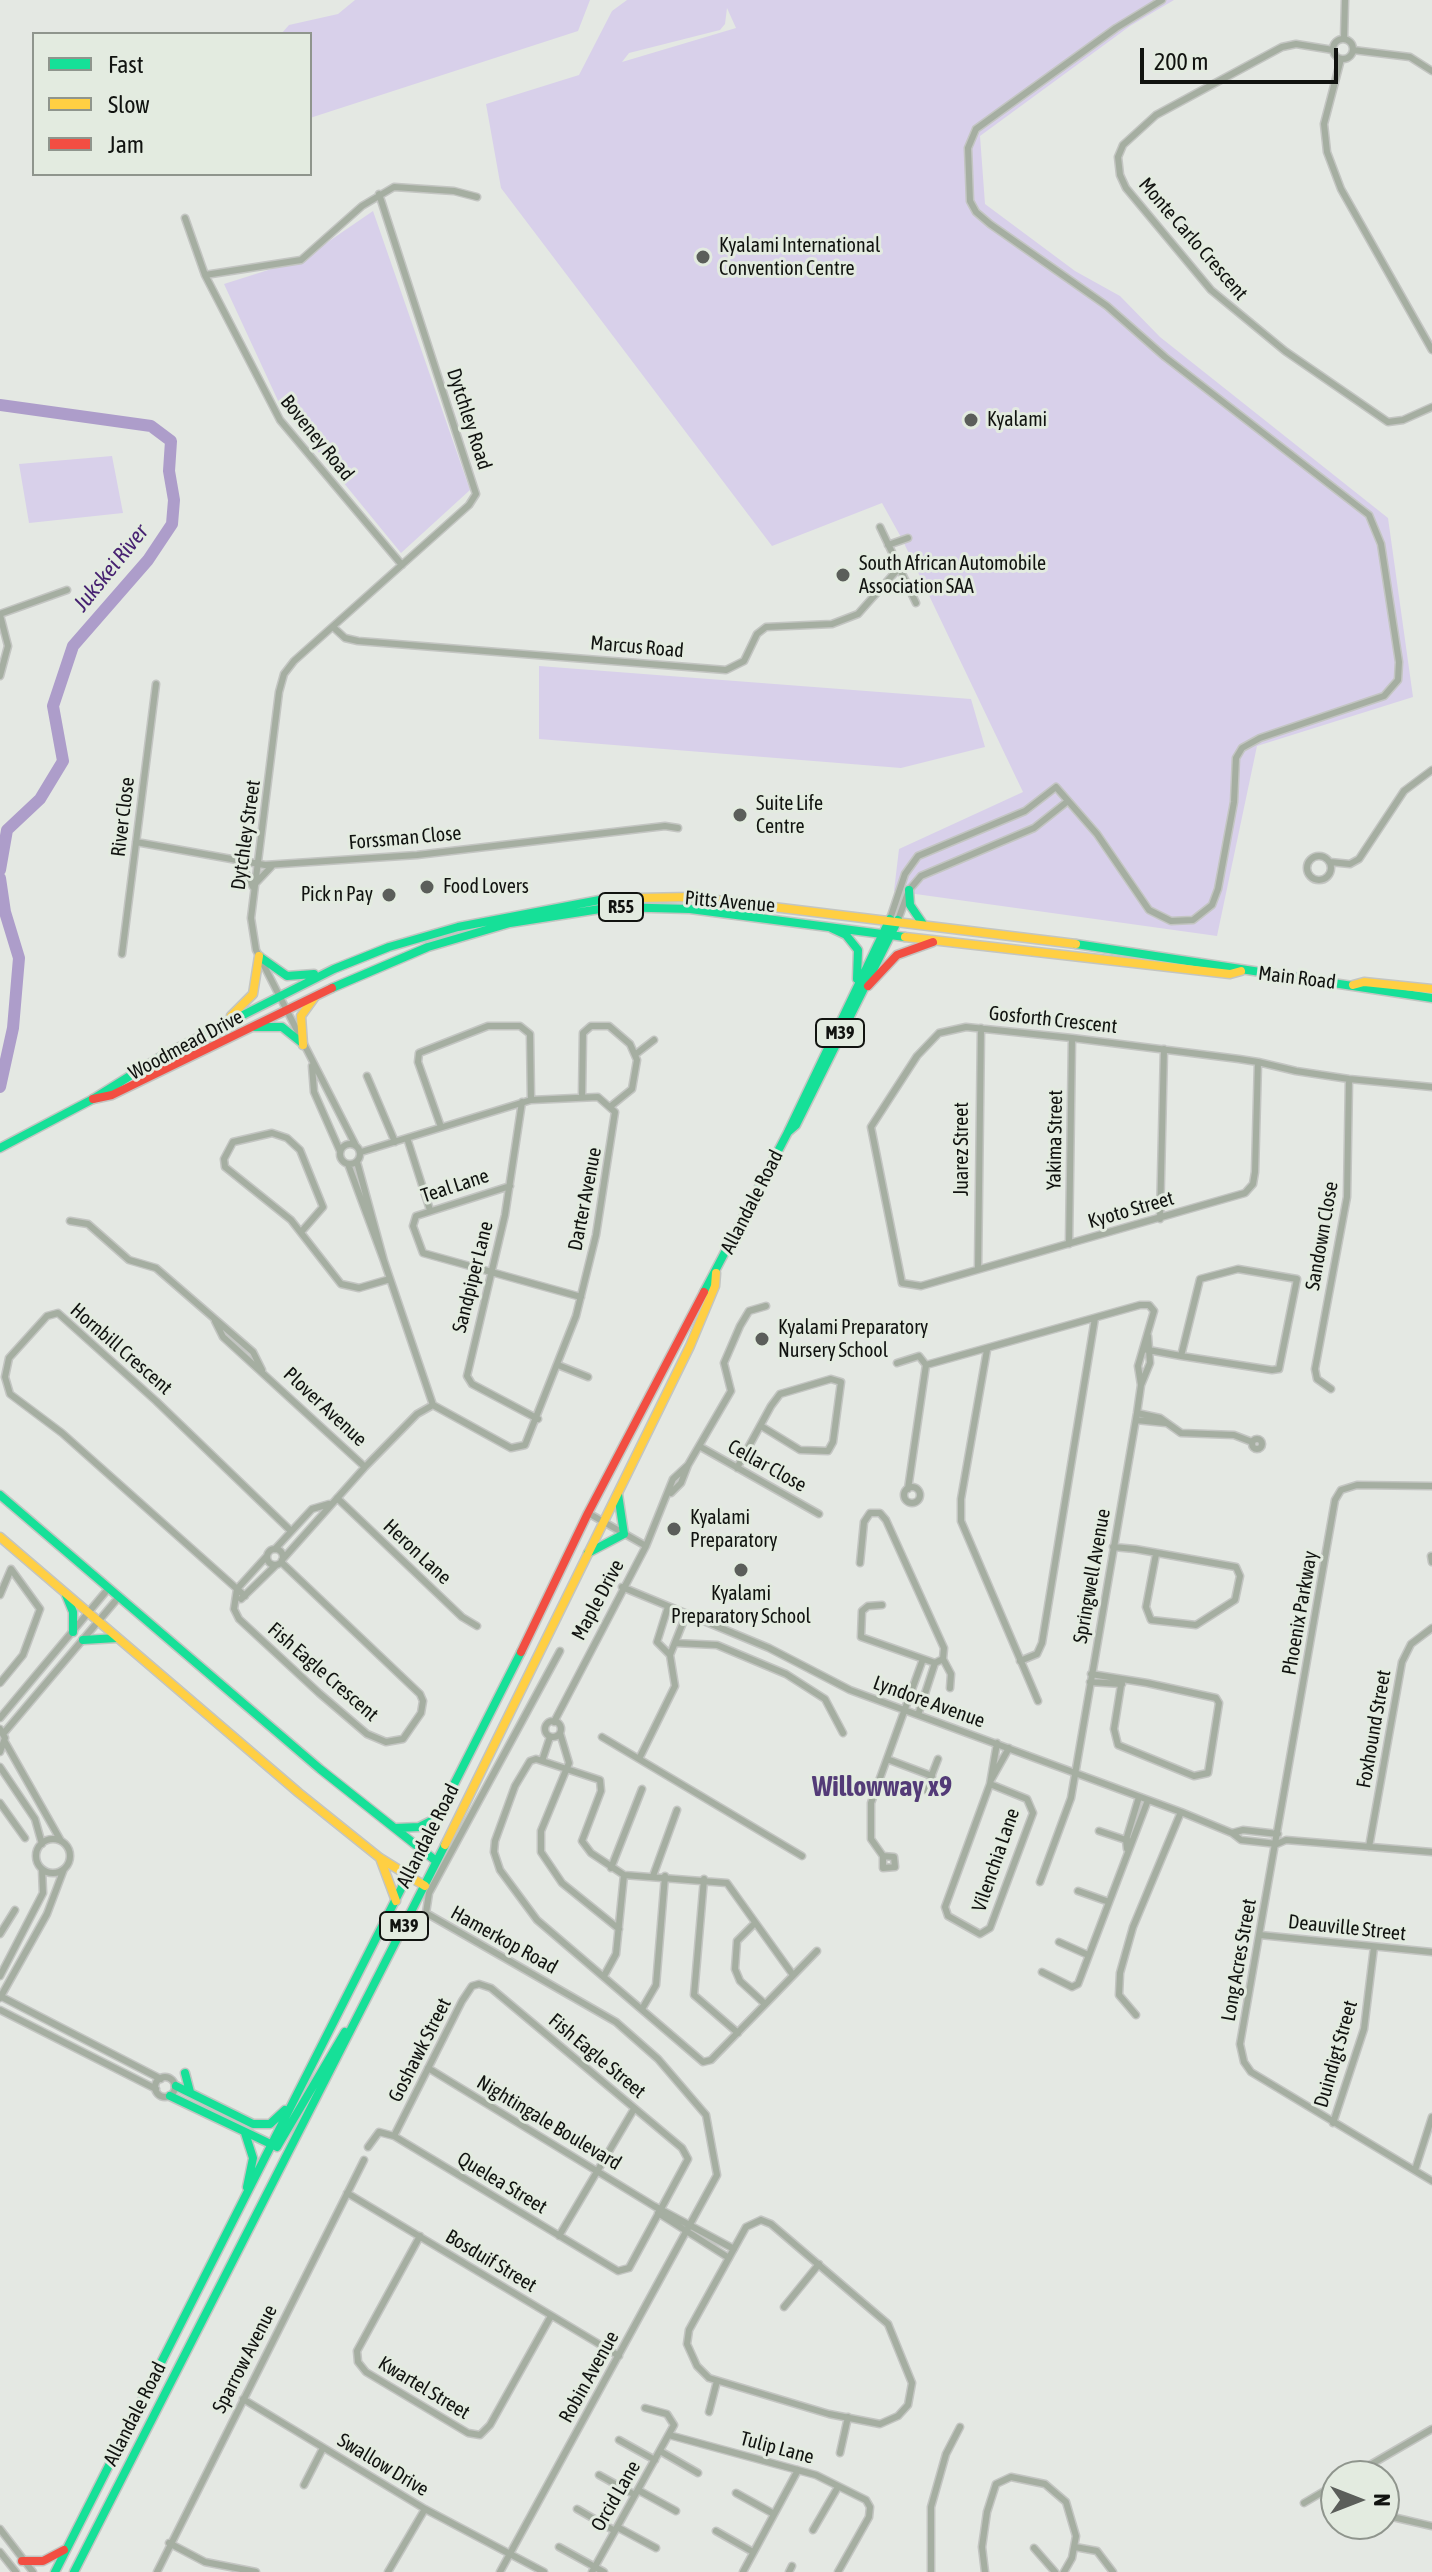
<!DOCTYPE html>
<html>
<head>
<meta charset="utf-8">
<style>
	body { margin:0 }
	#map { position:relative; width:1432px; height:2572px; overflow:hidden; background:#e4e8e3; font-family:"Asap Condensed",sans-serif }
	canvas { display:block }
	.legend { position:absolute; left:32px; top:32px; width:280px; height:144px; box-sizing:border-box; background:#e3ebe0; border:2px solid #8f958d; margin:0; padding:10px 14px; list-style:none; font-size:24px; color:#111310 }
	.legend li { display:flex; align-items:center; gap:16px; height:40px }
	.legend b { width:40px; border:2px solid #8f958d }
	.north { position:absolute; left:1320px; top:2460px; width:80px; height:80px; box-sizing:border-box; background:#e3ebe0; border:2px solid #8f958d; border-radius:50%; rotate:90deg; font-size:22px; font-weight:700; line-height:32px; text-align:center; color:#111310 }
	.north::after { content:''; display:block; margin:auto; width:28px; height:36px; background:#5b5e5a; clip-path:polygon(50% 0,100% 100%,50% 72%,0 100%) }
	.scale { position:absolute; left:1140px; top:48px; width:198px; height:36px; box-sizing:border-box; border:4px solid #111310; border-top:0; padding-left:10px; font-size:24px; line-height:28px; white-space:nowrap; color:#111310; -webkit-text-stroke:6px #e3ebe0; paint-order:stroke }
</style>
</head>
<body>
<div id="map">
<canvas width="1432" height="2572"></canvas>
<ul class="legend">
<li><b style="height:10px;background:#16e098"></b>Fast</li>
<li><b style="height:10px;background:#ffcf43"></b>Slow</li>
<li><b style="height:10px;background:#f24e42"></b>Jam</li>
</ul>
<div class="north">N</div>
<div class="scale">200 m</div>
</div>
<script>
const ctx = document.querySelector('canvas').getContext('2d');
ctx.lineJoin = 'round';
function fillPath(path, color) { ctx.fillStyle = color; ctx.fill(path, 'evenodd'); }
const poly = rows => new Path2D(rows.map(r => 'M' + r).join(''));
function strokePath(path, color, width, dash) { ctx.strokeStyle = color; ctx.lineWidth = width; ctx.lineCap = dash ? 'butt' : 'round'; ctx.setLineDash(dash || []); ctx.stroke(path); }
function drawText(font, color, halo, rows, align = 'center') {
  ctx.font = font + ' "Asap Condensed",sans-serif'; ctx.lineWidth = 6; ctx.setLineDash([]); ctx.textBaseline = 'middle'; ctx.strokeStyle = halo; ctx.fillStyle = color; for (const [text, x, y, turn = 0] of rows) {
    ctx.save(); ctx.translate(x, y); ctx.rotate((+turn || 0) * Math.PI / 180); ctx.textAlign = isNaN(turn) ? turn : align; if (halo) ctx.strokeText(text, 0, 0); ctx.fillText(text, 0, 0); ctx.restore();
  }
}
fillPath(poly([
	[355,0,590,0,578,31,310,118,310,34,281,34,289,25,338,14],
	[627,0,1174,0,1130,26,980,136,985,204,1075,271,1120,296,1160,337,1388,518,1413,697,1257,746,1217,936,894,891,899,849,1023,792,902,539,882,503,772,546,501,188,486,104,579,75,612,11],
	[727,8,736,28,622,62,629,53,720,30,725,24],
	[373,211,470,490,401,553,280,405,224,284,303,259],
	[112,456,123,513,29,523,19,464],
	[539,666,971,699,985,747,901,768,539,739]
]), '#d8d0ea');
strokePath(poly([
	[0,405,151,426,171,441,169,471,174,500,172,524,148,560,73,646,53,706,63,761,40,799,7,830,0,870],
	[0,878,5,912,19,958,13,1028,0,1087]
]), '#ad9dca', 12);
const street = poly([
	'1333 49a10 10 0 1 1 20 0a10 10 0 1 1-20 0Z',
	[1344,39,1345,0],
	[1333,50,1296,44,1282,47,1156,115,1123,145,1118,157,1120,175,1126,188,1211,290,1285,351,1388,422,1403,420,1432,407],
	[1353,50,1410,57,1432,71],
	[1341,59,1324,124,1327,152,1341,189,1432,350],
	[185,218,205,275,301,260,362,206,394,187,454,191,477,197],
	[205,275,280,420,402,565],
	[880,527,916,603],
	[888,545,908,538],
	[0,614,67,590],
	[0,615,8,646,0,676],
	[333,627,345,638,358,641,726,670,744,661,757,634,766,627,832,624,858,614,898,569],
	[136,842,265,865,417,855,665,826,678,828],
	'1307 868a12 12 0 1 1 24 0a12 12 0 1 1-24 0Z',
	[240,862,253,887],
	[1330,862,1350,864,1359,859,1404,791,1432,770],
	[255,884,272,866],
	[890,919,905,874,918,856,1025,811,1056,787,1097,834,1149,910,1171,921,1193,920,1212,905,1218,889,1234,802,1236,758,1242,748,1260,738,1384,696,1398,680,1399,662,1381,544,1369,515,1165,357,1107,306,990,224,976,212,970,201,968,148,976,129,1116,28,1162,0],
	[898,920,909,890,921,876,1034,828,1068,801],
	[122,954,156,684],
	[636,1054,654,1040],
	[1258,1062,1255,1172,1253,1184,1245,1193,921,1286,902,1283,871,1127,917,1056,939,1033,966,1027,1072,1038,1239,1059,1258,1062,1296,1071,1349,1079,1432,1087],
	[312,1066,314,1092,340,1151],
	[367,1076,395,1142],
	[582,1097,583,1033,591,1026,609,1026,630,1044,637,1060,632,1089,611,1106],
	[522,1102,505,1215,467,1376,472,1384,538,1419],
	[441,1127,418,1062,419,1053,488,1026,520,1026,530,1034,531,1100],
	[407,1138,430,1210],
	'340 1154a10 10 0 1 1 20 0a10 10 0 1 1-20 0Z',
	[355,1144,256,950,251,918,279,692,284,674,294,661,469,505,476,494,379,194],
	[361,1152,531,1100,598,1097,615,1112,596,1235,576,1316,525,1445,511,1448,433,1405],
	[357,1162,384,1261,433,1405],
	[348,1164,384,1261],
	[510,1186,416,1216,413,1226,423,1253,581,1297],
	[1160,1219,1164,1049],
	[70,1221,88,1224,129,1260,156,1268,253,1352,262,1370],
	[302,1231,323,1207,300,1150,287,1138,272,1133,233,1142,224,1159,225,1167,291,1220,341,1284,359,1288,390,1279],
	[1069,1244,1072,1038],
	[978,1269,981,1028],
	[215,1321,223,1337,365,1467],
	[1143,1349,1181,1356,1272,1370,1279,1369,1297,1279,1238,1269,1200,1279,1181,1356],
	[987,1350,961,1499,961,1521,1038,1701],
	[897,1363,919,1356,926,1365,908,1489],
	[558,1365,588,1377],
	[926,1365,1140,1305,1149,1305,1154,1311,1138,1366,1141,1385,1137,1413,1071,1798,1040,1882],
	[1141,1385,1150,1363,1148,1336],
	[1331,1389,1317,1379,1315,1369,1347,1197,1349,1079],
	[1137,1413,1160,1418,1181,1433,1234,1435,1252,1442],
	[1136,1420,1166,1423],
	'1252 1444a5 5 0 1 1 10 0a5 5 0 1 1-10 0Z',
	[699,1446,819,1514],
	[737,1468,771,1406,780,1394,831,1379,841,1382,833,1442,828,1451,800,1450,761,1426],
	[1432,1486,1357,1485,1341,1490,1335,1500,1240,2044,1244,2062,1251,2072,1432,2181],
	'904 1495a8 8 0 1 1 16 0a8 8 0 1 1-16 0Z',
	[671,1493,681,1483,688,1465,731,1391,724,1363,740,1326,749,1311,766,1306],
	[337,1498,462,1617,477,1626],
	[588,1513,646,1546],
	[1113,1547,1135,1549,1236,1567,1240,1576,1235,1600,1196,1625,1151,1620,1146,1607,1156,1554],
	'267 1557a8 8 0 1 1 16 0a8 8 0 1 1-16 0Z',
	[275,1549,312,1509,329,1504],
	[1431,1556,1432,1562],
	[282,1560,365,1467,417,1414,433,1405],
	[860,1563,864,1522,870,1513,880,1513,886,1520,944,1648,943,1659,935,1663,861,1637,862,1611,868,1606,882,1605],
	[622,1587,769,1648,850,1690,1181,1812,1232,1833,1241,1840,1277,1844,1286,1840,1432,1852],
	[237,1589,234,1609,239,1619,319,1693,367,1734,386,1742,403,1739,421,1713,423,1701,420,1694,281,1562],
	[237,1589,266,1557],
	[0,1595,11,1569,40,1609,23,1655,0,1683],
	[245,1596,62,1433,10,1394,5,1377,9,1358,47,1316,58,1313,156,1401,291,1531],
	[241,1599,276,1565],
	[675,1643,717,1645,786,1674,825,1699,843,1733],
	[670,1655,686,1615],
	[943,1659,951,1674,950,1688],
	[1020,1661,1037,1654,1042,1643,1095,1318],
	[1091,1674,1147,1683,1216,1698,1219,1703,1208,1773,1194,1776,1118,1745,1114,1729,1122,1679],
	[1090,1682,1122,1684],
	[918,1715,935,1663],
	[0,1718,108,1589],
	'545 1729a8 8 0 1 1 16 0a8 8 0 1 1-16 0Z',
	[554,1722,646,1546,673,1479,688,1465],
	[0,1729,5,1738,0,1752],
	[560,1733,569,1763,541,1831,541,1852,562,1883,619,1929],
	[3,1734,118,1598],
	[602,1737,802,1856],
	[5,1742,61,1841],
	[639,1759,675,1686,670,1655,657,1642,668,1607],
	[887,1759,932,1776],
	[542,1761,550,1737],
	[0,1767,35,1819,42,1844],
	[991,1780,1009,1748],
	[990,1784,1027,1799,1033,1813,990,1928,980,1934,948,1916,945,1907,990,1784,997,1743],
	[926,1790,938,1759],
	[0,1803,25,1838],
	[1099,1831,1129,1841],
	[1232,1833,1243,1830,1278,1834],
	'36 1856a17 17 0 1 1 34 0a17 17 0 1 1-34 0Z',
	[1369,1847,1402,1662,1411,1644,1432,1628],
	[1127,1849,1126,1840,1139,1797],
	[883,1856,894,1857,895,1867,883,1868,883,1856,871,1839,871,1803,923,1659],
	[611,1868,642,1789],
	[653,1876,677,1810],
	[704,1879,694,1995,738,2033],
	[1078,1891,1109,1902],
	[755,1923,737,1941,735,1969,740,1981,765,2004],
	[0,1934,15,1910],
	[1260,1935,1432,1952],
	[1059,1942,1088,1955],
	[1042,1972,1072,1987,1078,1984,1148,1800],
	[793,1975,727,1883,624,1875,591,1853,582,1841,601,1791,600,1780,536,1759,530,1761,515,1786,495,1841,494,1852,500,1870,537,1920,703,2062,711,2060,817,1951],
	[0,1976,43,1893,42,1869],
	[604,1976,616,1954,624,1875],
	[0,1996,161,2079],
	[0,1998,47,1914,64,1869],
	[642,2009,656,1985,665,1876],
	[0,2010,156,2089],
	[1136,2015,1119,1995,1120,1973,1133,1927,1181,1812],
	[428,2068,654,2206,734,2249],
	'155 2087a10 10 0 1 1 20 0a10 10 0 1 1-20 0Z',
	[1333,2123,1364,2029,1374,1947],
	[368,2147,379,2132,394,2136,618,2271,629,2268,688,2159,682,2148,491,1988,479,1984,472,1986,462,2001,394,2136],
	[1415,2170,1432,2117],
	[347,2193,619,2356],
	[658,2213,729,2258],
	[761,2220,771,2224,888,2324,912,2383,908,2405,898,2416,880,2424,829,2414,709,2378,697,2366,687,2344,689,2330,746,2227,761,2220],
	[420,2236,357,2351,358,2362,366,2372,468,2433,480,2435,490,2425,551,2316],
	[559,2236,634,2109],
	[784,2307,819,2264],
	[243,2399,425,2509,544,2572],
	[709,2412,717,2381],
	[669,2435,816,2475,866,2500,870,2507,869,2517,838,2572],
	[619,2440,655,2460],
	[660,2451,698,2473],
	[840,2453,848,2417],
	[599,2475,635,2495],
	[1351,2476,1432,2429],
	[304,2485,323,2448],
	[638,2490,676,2511],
	[736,2493,774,2514],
	[1304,2503,1336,2484],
	[577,2509,615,2531],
	[1384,2515,1432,2526],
	[617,2527,656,2548],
	[0,2529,33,2572],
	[813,2530,838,2487],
	[716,2531,753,2552],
	[169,2543,205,2562,256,2572],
	[559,2547,604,2572],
	[1075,2547,1097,2551,1113,2572],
	[1034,2548,1055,2572],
	[0,2552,16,2572],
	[157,2572,364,2160],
	[388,2572,425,2509],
	[500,2572,717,2175,706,2115,658,2059,616,2022,426,1913,429,1893,560,1651],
	[592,2572,674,2425,667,2414,645,2408],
	[743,2572,798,2470],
	[789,2572,792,2566],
	[931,2572,931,2507,946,2454,960,2427],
	[985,2572,982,2547,987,2512,996,2484,1011,2477,1045,2484,1066,2502,1076,2536,1072,2558,1064,2572]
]);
const fast = poly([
	[909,890,910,905,923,924],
	[831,928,846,935,858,950,857,979],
	[1076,944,1432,998],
	[260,957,287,976,314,974],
	[332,988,428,947,510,923,613,907,690,909,905,937],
	[255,1027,282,1027,302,1043],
	[788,1132,796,1125,898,920],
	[0,1148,93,1099,162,1056,334,969,389,947,458,927,610,898,637,898],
	[704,1292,788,1132,890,919],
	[0,1495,320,1769,436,1861],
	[588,1553,624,1534,618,1494],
	[66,1595,73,1612,73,1632],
	[83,1640,117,1638],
	[396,1828,419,1827,437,1818],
	[185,2073,190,2092],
	[176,2086,253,2124,270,2124,285,2110],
	[170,2096,277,2147,345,2032],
	[245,2133,253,2158,247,2187],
	[55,2572,521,1652],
	[74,2572,445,1845]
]);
const slow = poly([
	[637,898,691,897,1076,944],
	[905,937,1230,974,1241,971],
	[1353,985,1364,982,1432,989],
	[231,1016,253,994,259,956],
	[303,1045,301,1016,314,998],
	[0,1537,299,1793,380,1858,425,1886],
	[445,1845,690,1346,715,1286,716,1273],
	[380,1858,396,1901]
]);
const jam = poly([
	[868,986,897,955,933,942],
	[93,1099,112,1095,332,988],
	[521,1652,588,1513,704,1292],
	[22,2561,43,2561,64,2550]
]);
strokePath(street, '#c3c5c2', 9);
strokePath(fast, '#c3c5c2', 11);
strokePath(slow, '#c3c5c2', 11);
strokePath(jam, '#c3c5c2', 11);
strokePath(street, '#a5aea1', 6);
strokePath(fast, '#16e098', 8);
strokePath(slow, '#ffcf43', 8);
strokePath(jam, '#f24e42', 8);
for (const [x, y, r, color] of [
	[703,257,8,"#5b5e5a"],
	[971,420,8,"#5b5e5a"],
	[843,575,8,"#5b5e5a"],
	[740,815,8,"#5b5e5a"],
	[427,887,8,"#5b5e5a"],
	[389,895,8,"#5b5e5a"],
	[762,1339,8,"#5b5e5a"],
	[674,1529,8,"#5b5e5a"],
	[741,1570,8,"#5b5e5a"]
]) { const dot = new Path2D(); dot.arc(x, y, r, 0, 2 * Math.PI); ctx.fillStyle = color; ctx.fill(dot); strokePath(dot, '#e3ebe0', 3); }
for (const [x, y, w] of [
	[621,907,44],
	[840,1033,48],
	[404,1926,48]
]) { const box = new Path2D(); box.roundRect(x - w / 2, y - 14, w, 28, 6); ctx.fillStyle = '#e3ebe0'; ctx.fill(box); strokePath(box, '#111310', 2); }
drawText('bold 18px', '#111310', null, [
	["R55",621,907],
	["M39",840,1033],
	["M39",404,1926]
]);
drawText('20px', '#111310', '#e3ebe0', [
	["Monte Carlo Crescent",1193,239,49],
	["Dytchley Road",469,419,72],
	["Boveney Road",317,438,51],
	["Marcus Road",637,647,5],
	["River Close",123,817,-83],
	["Dytchley Street",246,835,-82],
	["Forssman Close",405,838,-5],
	["Pitts Avenue",730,902,5],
	["Main Road",1297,978,7],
	["Gosforth Crescent",1053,1020,6],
	["Woodmead Drive",186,1045,-28],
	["Yakima Street",1055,1140,-89],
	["Juarez Street",962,1149,-90],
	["Teal Lane",455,1186,-18],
	["Darter Avenue",585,1199,-79],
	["Allandale Road",752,1202,-63],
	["Kyoto Street",1131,1210,-16],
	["Sandown Close",1322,1236,-80],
	["Sandpiper Lane",473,1277,-76],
	["Hornbill Crescent",121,1349,41],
	["Plover Avenue",325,1407,43],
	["Cellar Close",767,1466,29],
	["Heron Lane",417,1552,43],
	["Springwell Avenue",1092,1576,-80],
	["Maple Drive",598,1600,-62],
	["Phoenix Parkway",1300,1613,-80],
	["Fish Eagle Crescent",323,1672,41],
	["Lyndore Avenue",929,1702,20],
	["Foxhound Street",1374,1729,-80],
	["Allandale Road",428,1836,-63],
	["Vilenchia Lane",996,1860,-71],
	["Deauville Street",1347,1928,6],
	["Hamerkop Road",504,1940,29],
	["Long Acres Street",1239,1960,-80],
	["Goshawk Street",420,2050,-63],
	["Duindigt Street",1336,2054,-74],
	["Fish Eagle Street",597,2056,40],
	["Nightingale Boulevard",549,2123,31],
	["Quelea Street",502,2183,31],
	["Bosduif Street",491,2261,31],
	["Sparrow Avenue",245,2359,-63],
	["Robin Avenue",589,2377,-61],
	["Kwartel Street",424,2388,31],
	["Allandale Road",135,2414,-63],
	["Tulip Lane",777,2448,15],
	["Swallow Drive",383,2465,31],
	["Orcid Lane",616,2496,-60]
]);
drawText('20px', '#111310', '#e3ebe0', [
	["Kyalami International",719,246],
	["Convention Centre",719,269],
	["Kyalami",987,420],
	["South African Automobile",859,564],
	["Association SAA",859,587],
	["Suite Life",756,804],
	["Centre",756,827],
	["Food Lovers",443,887],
	["Pick n Pay",373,895,"right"],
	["Kyalami Preparatory",778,1328],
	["Nursery School",778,1351],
	["Kyalami",690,1518],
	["Preparatory",690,1541],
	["Kyalami",741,1594,"center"],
	["Preparatory School",741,1617,"center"]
], 'left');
drawText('italic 22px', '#472271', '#e3ebe0', [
	["Jukskei River",111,568,-51]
]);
drawText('bold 28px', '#533b77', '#e3ebe0', [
	["Willowway x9",882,1787]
]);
</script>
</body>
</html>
